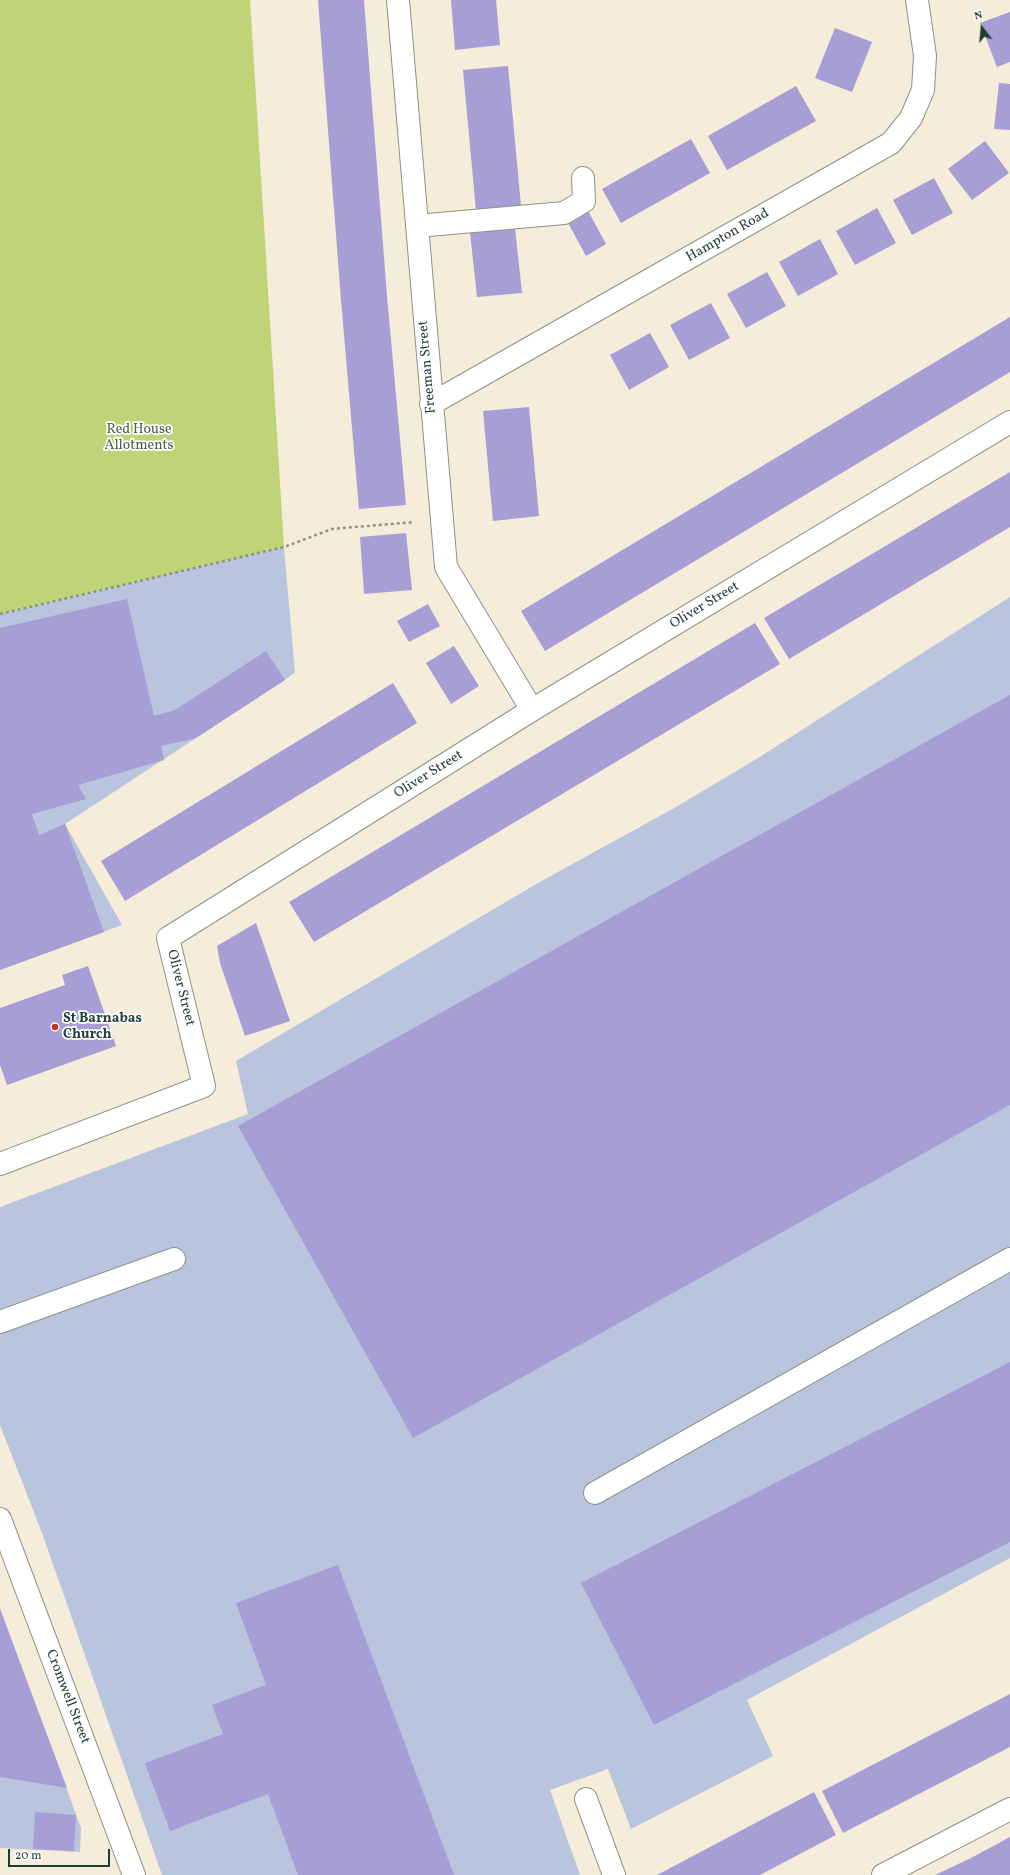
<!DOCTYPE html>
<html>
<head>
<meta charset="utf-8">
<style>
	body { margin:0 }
	#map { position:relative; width:1010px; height:1875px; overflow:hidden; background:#f6ecda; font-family:Vollkorn,serif }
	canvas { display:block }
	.north { position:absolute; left:962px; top:8px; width:40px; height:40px; -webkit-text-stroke:3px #fff; paint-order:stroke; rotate:344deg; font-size:11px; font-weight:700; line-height:16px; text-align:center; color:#1f3d34 }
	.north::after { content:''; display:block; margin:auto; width:14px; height:18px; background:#1f3d34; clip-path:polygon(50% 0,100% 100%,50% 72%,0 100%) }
	.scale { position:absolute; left:8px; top:1849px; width:102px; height:18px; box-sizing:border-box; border:2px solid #1f3d34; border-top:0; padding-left:5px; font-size:12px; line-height:14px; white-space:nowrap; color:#1f3d34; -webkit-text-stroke:3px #fff; paint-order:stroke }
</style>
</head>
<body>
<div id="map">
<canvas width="1010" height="1875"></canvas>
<div class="north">N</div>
<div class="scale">20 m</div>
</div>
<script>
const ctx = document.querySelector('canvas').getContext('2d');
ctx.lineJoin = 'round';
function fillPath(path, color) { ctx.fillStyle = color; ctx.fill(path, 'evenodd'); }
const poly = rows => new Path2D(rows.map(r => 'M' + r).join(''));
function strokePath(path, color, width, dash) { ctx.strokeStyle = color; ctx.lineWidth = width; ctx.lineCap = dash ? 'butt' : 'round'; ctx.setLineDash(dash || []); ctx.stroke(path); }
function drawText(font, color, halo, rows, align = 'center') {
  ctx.font = font + ' Vollkorn,serif'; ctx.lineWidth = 3.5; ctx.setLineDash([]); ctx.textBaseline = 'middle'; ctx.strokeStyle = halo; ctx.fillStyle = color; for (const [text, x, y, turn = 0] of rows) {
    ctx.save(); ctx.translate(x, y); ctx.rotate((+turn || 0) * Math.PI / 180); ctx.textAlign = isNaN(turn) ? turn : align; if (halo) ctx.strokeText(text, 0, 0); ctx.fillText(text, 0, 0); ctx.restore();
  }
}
fillPath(poly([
	[284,547,295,673,65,824,122,925,0,970,0,614],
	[1010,597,1010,1558,747,1700,773,1756,631,1829,608,1769,550,1790,580,1875,162,1875,42,1533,0,1425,0,1207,248,1114,236,1061,538,883,676,807,758,758],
	[0,1608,81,1828,80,1852,0,1848]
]), '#b9c5de');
fillPath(poly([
	[0,0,250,0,284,547,0,614]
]), '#bfd377');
fillPath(poly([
	[318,0,364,0,387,296,406,505,359,509,341,300],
	[451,0,496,0,500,45,455,50],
	[1010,12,1010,62,997,67,980,23],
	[835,28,872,42,852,92,815,78],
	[508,66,521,206,476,211,463,70],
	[999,83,1010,84,1010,130,994,129],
	[796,86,816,121,727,170,708,136],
	[691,139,710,173,621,223,602,189],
	[985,141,1009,173,972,200,948,169],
	[934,178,953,213,912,235,893,200],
	[877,208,896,243,855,265,836,231],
	[587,209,606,244,586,256,567,221],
	[515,228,522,293,477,297,470,232],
	[820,239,838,274,798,296,779,262],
	[767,272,786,306,746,328,727,294],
	[711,303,730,338,689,360,670,325],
	[1010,317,1010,372,545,651,521,611],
	[650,333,669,367,629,390,610,355],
	[529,407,539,516,493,521,483,411],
	[1010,472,1010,527,789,659,764,618],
	[406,533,412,590,364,594,360,537],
	[127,599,154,716,175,710,266,651,285,680,196,738,161,746,164,760,78,785,86,799,32,814,39,835,65,824,104,932,0,970,0,628],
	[428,604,440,626,409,642,397,621],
	[755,623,780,664,314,942,289,902],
	[454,646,479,686,451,704,426,663],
	[393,683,417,723,125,901,101,861],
	[1010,695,1010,1105,413,1438,238,1126],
	[256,923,290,1021,245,1036,220,963,217,946],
	[88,966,116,1046,7,1085,0,1065,0,1008,65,985,62,975],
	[1010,1362,1010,1542,654,1725,581,1583],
	[338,1565,454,1875,298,1875,268,1794,170,1831,145,1763,223,1734,212,1705,266,1685,236,1603],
	[0,1609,67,1788,0,1777],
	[1010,1694,1010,1747,843,1833,822,1791],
	[814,1792,836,1835,760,1875,657,1875],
	[35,1812,76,1815,74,1851,33,1849],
	[1010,1837,1010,1875,935,1875,971,1858]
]), '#a69ed4');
const minor = poly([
	[398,0,446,567,532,710],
	[417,226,564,213,584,201,583,178],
	[431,404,891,143,911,118,923,90,925,56,917,0],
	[0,1164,204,1086,168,938,532,710,1010,422],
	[0,1322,174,1259],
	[595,1493,1010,1259],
	[0,1519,134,1875],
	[586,1799,614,1875],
	[883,1875,1010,1809]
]);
strokePath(minor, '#8a9487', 24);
strokePath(poly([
	[0,614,284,547,332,529,414,522]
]), '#8a9487', 2.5, [3, 3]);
strokePath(minor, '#fff', 22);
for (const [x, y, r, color] of [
	[55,1027,4,"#c8321e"]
]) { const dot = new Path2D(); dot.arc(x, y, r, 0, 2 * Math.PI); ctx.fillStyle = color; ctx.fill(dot); strokePath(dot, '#fff', 1.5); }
drawText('14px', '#1f3d34', '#fff', [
	["Hampton Road",728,236,-30],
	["Freeman Street",428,367,-95],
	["Oliver Street",705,606,-31],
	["Oliver Street",429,775,-32],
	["Oliver Street",180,988,76],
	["Cromwell Street",67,1697,69]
]);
drawText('14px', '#476245', '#fff', [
	["Red House",139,430],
	["Allotments",139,446]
]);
drawText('bold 14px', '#1f3d34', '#fff', [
	["St Barnabas",63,1019],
	["Church",63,1035]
], 'left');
</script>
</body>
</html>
